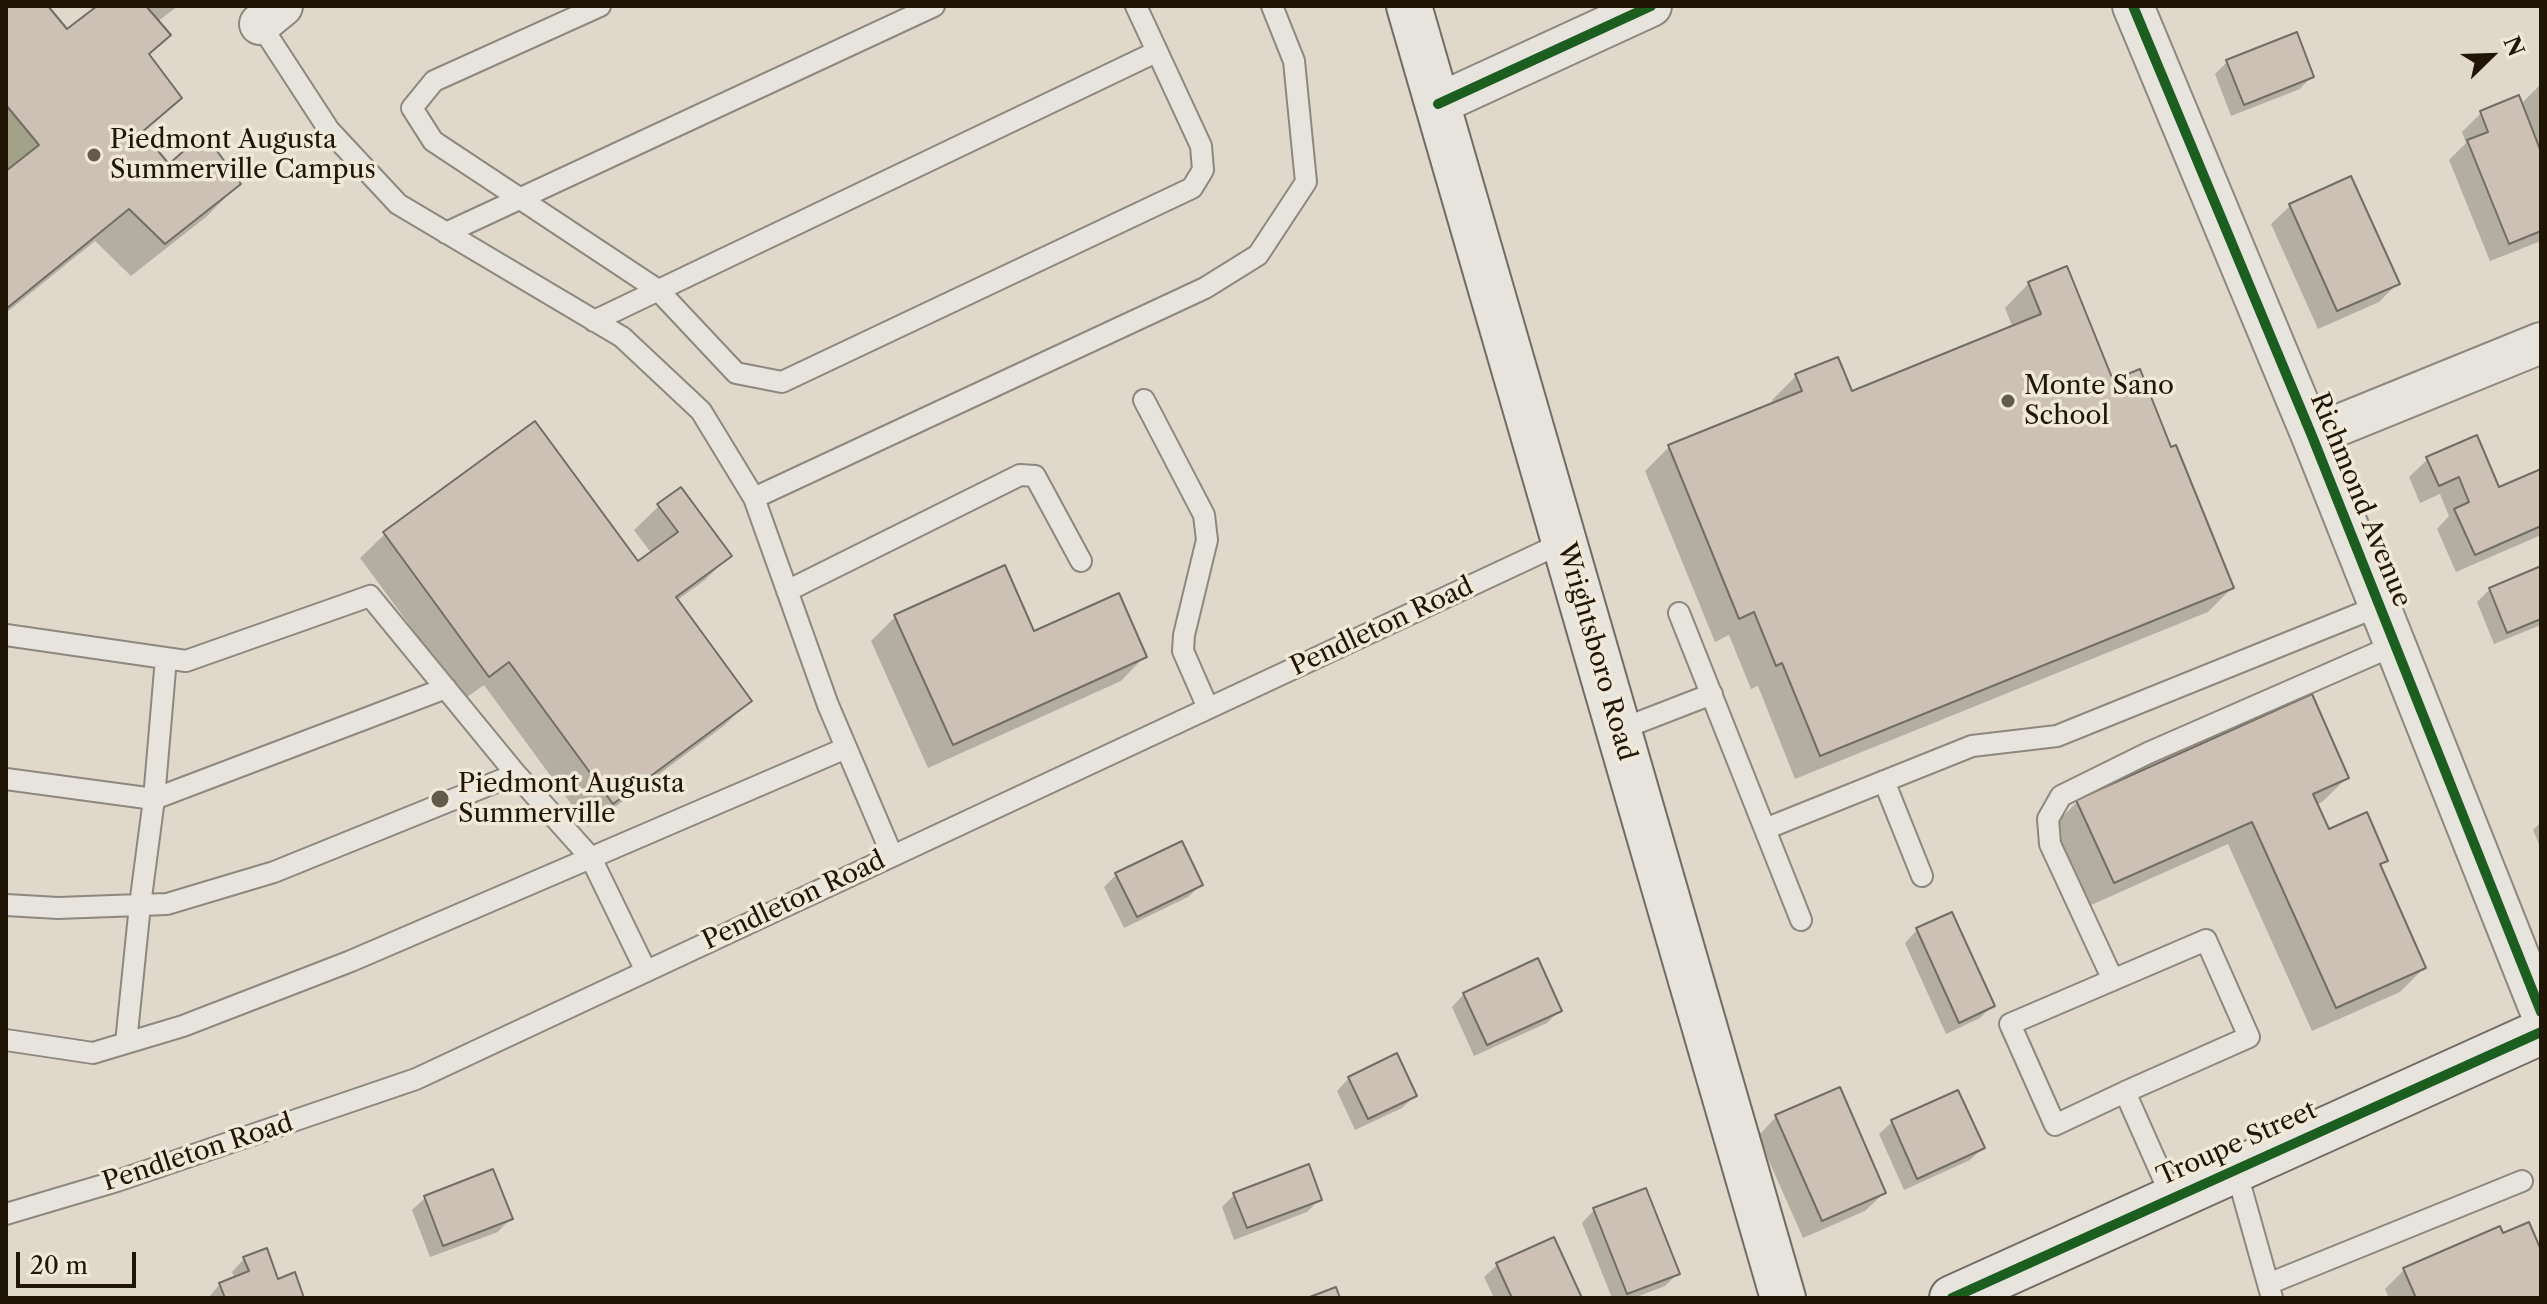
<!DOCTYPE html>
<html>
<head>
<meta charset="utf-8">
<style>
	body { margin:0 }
	#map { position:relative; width:2547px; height:1304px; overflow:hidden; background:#e0d9cb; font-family:"Libre Caslon Text",serif }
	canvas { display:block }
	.frame { position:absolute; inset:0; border:8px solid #211506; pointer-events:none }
	.north { position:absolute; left:2451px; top:16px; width:80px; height:80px; -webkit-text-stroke:6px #f0e8d8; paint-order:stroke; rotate:67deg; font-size:22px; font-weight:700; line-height:32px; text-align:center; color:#211506 }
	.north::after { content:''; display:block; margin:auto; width:28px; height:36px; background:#211506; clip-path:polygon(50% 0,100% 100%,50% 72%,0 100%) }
	.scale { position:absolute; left:16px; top:1252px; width:120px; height:36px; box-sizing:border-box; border:4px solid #211506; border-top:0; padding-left:10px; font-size:24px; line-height:28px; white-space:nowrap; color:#211506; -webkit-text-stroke:6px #f0e8d8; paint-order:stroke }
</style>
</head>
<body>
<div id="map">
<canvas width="2547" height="1304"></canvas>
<div class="frame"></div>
<div class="north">N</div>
<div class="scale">20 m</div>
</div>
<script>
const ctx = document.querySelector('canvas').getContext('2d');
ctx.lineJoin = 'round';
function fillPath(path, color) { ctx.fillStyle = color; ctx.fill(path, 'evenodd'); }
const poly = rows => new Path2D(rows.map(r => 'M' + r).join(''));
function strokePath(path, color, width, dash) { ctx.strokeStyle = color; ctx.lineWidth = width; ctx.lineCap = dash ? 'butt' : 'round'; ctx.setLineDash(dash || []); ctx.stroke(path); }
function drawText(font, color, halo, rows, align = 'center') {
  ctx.font = font + ' "Libre Caslon Text",serif'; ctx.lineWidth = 7; ctx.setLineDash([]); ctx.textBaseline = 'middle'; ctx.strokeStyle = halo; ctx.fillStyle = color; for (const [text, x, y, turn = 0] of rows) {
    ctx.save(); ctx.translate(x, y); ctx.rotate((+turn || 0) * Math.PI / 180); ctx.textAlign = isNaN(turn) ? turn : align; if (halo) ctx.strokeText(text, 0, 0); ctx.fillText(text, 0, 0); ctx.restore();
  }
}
fillPath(poly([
	[6,105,39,145,6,171]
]), '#cbcbac');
fillPath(poly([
	[6,6,45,6,66,32,100,6,178,6,157,22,147,55,179,97,142,134,169,167,239,184,206,217,131,276,95,241,6,313],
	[2227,62,2312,76,2300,89,2231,116,2215,74],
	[2541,84,2541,241,2490,261,2449,160,2466,143,2462,132,2481,113,2520,105],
	[2290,206,2398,283,2379,302,2318,329,2271,224],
	[2029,283,2170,450,2232,588,2208,612,1795,779,1758,686,1751,689,1729,635,1715,642,1645,471,1669,447,1774,405,1772,400,1796,376,1851,394,2013,328,2005,308],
	[2428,459,2498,490,2541,471,2541,535,2456,572,2437,529,2449,516,2440,494,2420,503,2409,477],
	[659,506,729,556,705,580,676,601,749,701,725,725,588,827,484,685,464,699,360,558,385,534,638,564,652,554,634,530],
	[2541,568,2541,625,2494,644,2477,602,2490,589],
	[895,617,1033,634,1145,656,1121,681,928,768,871,641],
	[2347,778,2322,802,2316,805,2328,832,2385,860,2379,867,2424,968,2400,992,2312,1031,2228,844,2089,906,2053,826,2078,801],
	[2541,822,2541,849,2533,830],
	[1116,875,1201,885,1188,897,1124,928,1104,887],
	[1917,930,1993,1005,1980,1018,1946,1034,1905,943],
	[1464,994,1560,1010,1547,1023,1474,1056,1452,1007],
	[1349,1078,1415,1096,1402,1108,1355,1130,1337,1091],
	[1776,1117,1884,1193,1865,1211,1803,1238,1758,1136],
	[1892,1122,1983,1148,1970,1160,1904,1190,1879,1134],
	[1234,1195,1320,1199,1307,1212,1234,1240,1222,1207],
	[425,1198,510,1219,498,1232,430,1257,412,1210],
	[1594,1210,1677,1274,1665,1286,1634,1298,1612,1298,1582,1223],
	[2502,1236,2541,1255,2541,1298,2389,1298,2385,1289,2404,1270],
	[244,1259,277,1281,302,1298,208,1298,220,1284,235,1279,232,1272],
	[1497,1265,1579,1298,1494,1298,1484,1277]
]), '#0003');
const building = poly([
	[6,6,48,6,67,29,97,6,146,6,171,35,149,54,182,98,142,132,169,164,204,133,241,184,165,244,129,209,6,309,6,171,39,145,6,105,6,6],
	[2297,32,2314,77,2244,105,2226,60,2297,32],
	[2519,95,2541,152,2541,231,2509,244,2467,140,2488,132,2480,111,2519,95],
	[2351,176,2400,284,2337,311,2289,204,2351,176],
	[2067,266,2113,380,2140,369,2171,447,2176,445,2234,588,1820,756,1782,663,1776,666,1754,612,1739,619,1668,445,1802,391,1795,374,1838,357,1852,391,2041,314,2028,282,2067,266],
	[535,421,638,561,678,532,657,504,681,487,732,556,676,597,752,701,613,804,509,662,489,677,383,532,535,421],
	[2477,435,2499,487,2541,469,2541,526,2475,555,2454,509,2469,502,2459,477,2439,486,2426,457,2477,435],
	[1005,565,1034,631,1119,593,1147,657,953,745,894,615,1005,565],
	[2541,566,2541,619,2507,633,2489,588,2541,566],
	[2312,694,2349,778,2313,794,2329,829,2367,812,2388,861,2380,864,2426,968,2336,1008,2252,822,2114,883,2076,800,2312,694],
	[1182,841,1203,885,1137,917,1115,873,1182,841],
	[1952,912,1995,1006,1959,1023,1916,928,1952,912],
	[1538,958,1562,1011,1487,1045,1463,993,1538,958],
	[1397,1053,1417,1096,1368,1119,1348,1077,1397,1053],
	[1840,1087,1886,1193,1822,1221,1775,1115,1840,1087],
	[1958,1090,1985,1148,1917,1179,1891,1120,1958,1090],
	[1309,1164,1322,1200,1247,1228,1233,1193,1309,1164],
	[493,1169,513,1219,443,1246,424,1196,493,1169],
	[1646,1188,1680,1274,1627,1294,1593,1208,1646,1188],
	[2529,1222,2541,1250,2541,1298,2416,1298,2403,1268,2500,1226,2503,1233,2529,1222],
	[1554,1237,1582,1298,1512,1298,1496,1263,1554,1237],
	[267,1248,278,1279,295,1272,304,1298,225,1298,219,1283,249,1271,243,1257,267,1248],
	[1336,1287,1340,1298,1307,1298,1336,1287]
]);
fillPath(building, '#cdc1b5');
strokePath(building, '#726d64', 2);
const lane = poly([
	[600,6,434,81,412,108,433,141,658,290,736,373,782,382,1192,188,1203,170,1201,146,1136,6],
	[260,24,329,130,398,204,622,337,701,411,754,498,828,705,892,855],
	[446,233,934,6],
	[594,321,1156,52],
	[1144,400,1204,515,1207,540,1184,635,1183,651,1208,708],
	[754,498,1205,288,1258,255,1306,182,1294,61,1272,6],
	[787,591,1020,475,1035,476,1081,561],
	[1679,613,1801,920],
	[6,635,186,661,370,596,516,774,591,858,646,971],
	[1619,730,1712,694],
	[6,779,154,799,446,688],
	[1884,781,1922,876],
	[1765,829,1972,746,2057,736,2379,606],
	[6,905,58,908,167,904,274,872,516,774],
	[2113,980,2050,844,2048,819,2061,796,2148,753,2395,645],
	[6,1040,93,1053,183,1026,351,961,846,748],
	[126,1043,140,905,154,799,166,658],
	[2125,1092,2055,1125,2010,1024,2206,940,2249,1037,2125,1092,2172,1198],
	[2236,1170,2272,1298],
	[6,1214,117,1181,416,1079,1564,542],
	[2268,1284,2522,1181]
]);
const street = poly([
	[2133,6,2312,436,2541,1012],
	[260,24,282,6],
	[1438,104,1651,6],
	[2312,436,2541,343]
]);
const secondary = poly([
	[1409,6,1783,1298],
	[1952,1298,2541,1032]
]);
strokePath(lane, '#8d887e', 24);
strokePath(street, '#8d887e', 44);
strokePath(secondary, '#726d64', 48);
strokePath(lane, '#e7e3dd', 20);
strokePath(street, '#e7e3dd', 40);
strokePath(secondary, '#e7e3dd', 44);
strokePath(poly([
	[2133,6,2312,436,2541,1012],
	[1438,104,1651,6],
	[1952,1298,2541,1032]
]), '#1b5e20', 10);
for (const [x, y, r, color] of [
	[94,155,8,"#645a4b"],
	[2008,401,8,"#645a4b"],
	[440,799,10,"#645a4b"]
]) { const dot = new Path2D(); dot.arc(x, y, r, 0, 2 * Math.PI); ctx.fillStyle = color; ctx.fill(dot); strokePath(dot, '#f0e8d8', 3); }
drawText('26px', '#211506', '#f0e8d8', [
	["Piedmont Augusta",110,140],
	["Summerville Campus",110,170],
	["Monte Sano",2024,386],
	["School",2024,416],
	["Piedmont Augusta",458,784],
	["Summerville",458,814]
], 'left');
drawText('26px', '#211506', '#f0e8d8', [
	["Richmond Avenue",2360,500,68],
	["Pendleton Road",1382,627,-25],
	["Wrightsboro Road",1596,652,74],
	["Pendleton Road",794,901,-25],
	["Troupe Street",2237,1144,-24],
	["Pendleton Road",198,1153,-18]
]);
</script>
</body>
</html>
